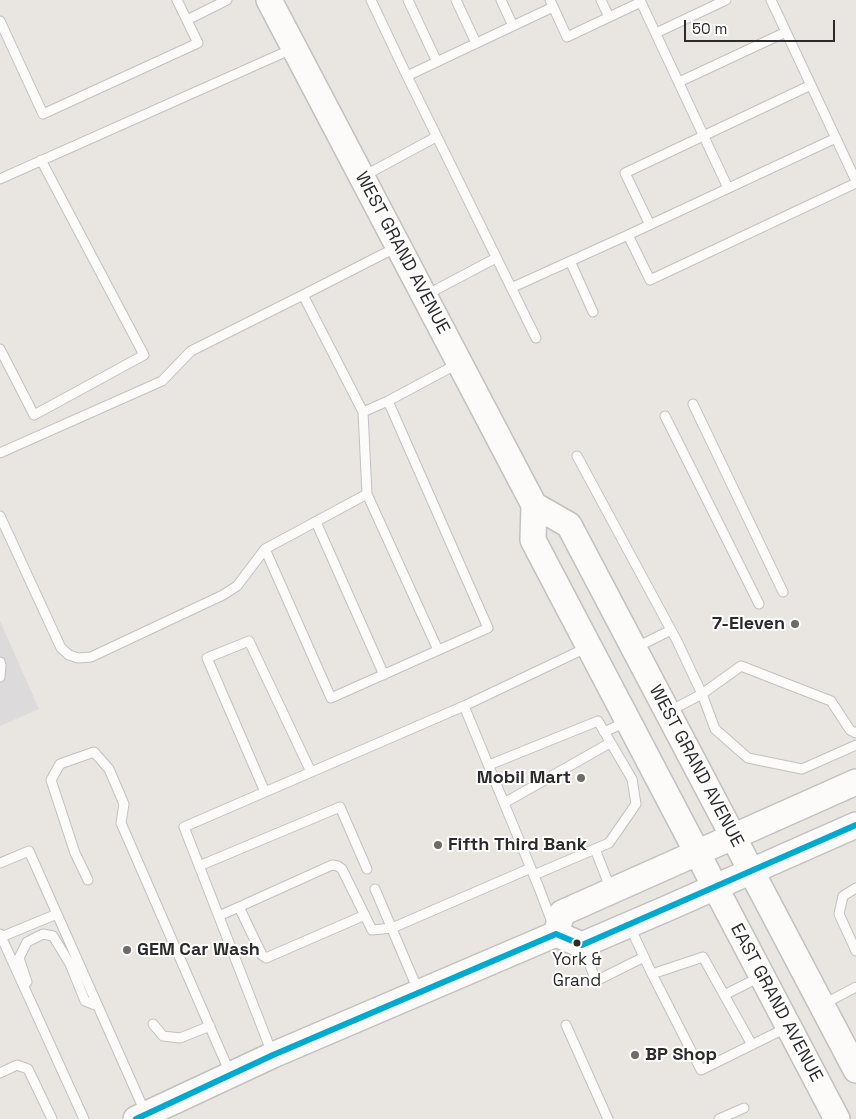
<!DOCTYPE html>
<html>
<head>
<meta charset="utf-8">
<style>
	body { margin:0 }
	#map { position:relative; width:856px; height:1119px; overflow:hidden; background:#e9e5e0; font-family:"Space Grotesk",sans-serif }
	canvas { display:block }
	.scale { position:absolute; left:684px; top:20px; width:151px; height:22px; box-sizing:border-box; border:2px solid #2b2b2b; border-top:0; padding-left:6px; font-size:15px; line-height:18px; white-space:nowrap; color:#2b2b2b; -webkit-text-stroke:4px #fff; paint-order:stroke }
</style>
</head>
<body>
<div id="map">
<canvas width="856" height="1119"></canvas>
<div class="scale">50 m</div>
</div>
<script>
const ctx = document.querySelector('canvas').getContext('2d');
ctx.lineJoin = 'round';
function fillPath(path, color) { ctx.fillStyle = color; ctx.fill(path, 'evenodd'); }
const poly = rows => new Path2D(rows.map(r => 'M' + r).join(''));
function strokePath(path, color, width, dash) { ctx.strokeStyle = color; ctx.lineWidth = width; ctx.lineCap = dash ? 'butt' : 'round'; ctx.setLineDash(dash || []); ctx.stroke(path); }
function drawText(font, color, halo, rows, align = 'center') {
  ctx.font = font + ' "Space Grotesk",sans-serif'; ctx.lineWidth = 4; ctx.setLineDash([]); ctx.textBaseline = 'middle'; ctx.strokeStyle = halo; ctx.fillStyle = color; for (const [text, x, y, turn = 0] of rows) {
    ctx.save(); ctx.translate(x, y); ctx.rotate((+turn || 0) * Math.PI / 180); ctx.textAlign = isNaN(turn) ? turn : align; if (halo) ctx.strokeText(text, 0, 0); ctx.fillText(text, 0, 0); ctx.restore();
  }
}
fillPath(poly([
	[0,621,39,709,0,726]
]), '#dddadc');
const service = poly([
	[371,0,407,76,536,338],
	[408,0,437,62],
	[456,0,476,43],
	[501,0,513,26],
	[550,0,567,37,641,2],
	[601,0,609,17],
	[640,0,728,188],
	[771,0,856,181],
	[187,20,227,0],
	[0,21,43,114,198,43,177,0],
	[656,33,726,0],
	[407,76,553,7],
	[679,82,786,32],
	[362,177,436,137],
	[0,179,292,49],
	[650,225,625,173,811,85],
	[628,235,650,280,856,183],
	[570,261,593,312],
	[511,288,628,235,836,138],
	[303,295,363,412,388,401,459,363],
	[426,295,496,258],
	[0,349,34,415,144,355,41,160],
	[693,404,783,592],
	[363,412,367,494,438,650],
	[665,416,759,604],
	[0,453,162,381,191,351,303,295,397,247],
	[577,456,677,641,702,694,715,729,748,758,802,769,856,745],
	[0,516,61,648,69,655,78,658,91,657,223,595,237,586,265,549,367,494],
	[316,522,384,675],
	[265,549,331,698,488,628,388,401],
	[635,648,671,630],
	[0,662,1,665,0,677],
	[464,706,588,647],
	[668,712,702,694,741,666,831,701,850,730,856,733],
	[604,732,626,722],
	[489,765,598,721,632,779,636,804,609,843,534,875],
	[265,792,207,658,249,641,311,772],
	[504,803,610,743],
	[595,849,611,890],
	[0,863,29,851,145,1112],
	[199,866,340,807,367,869],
	[88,880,75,853,51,780,60,764,94,752,109,769,124,804,121,823,230,1073],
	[856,888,843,896,839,914,856,951],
	[375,889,418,990],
	[239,907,262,955,266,958,365,915],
	[219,916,332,865,338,866,342,869,372,930,392,928,531,868],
	[630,927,652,974,701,1070,786,1028],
	[0,934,84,1119],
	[1,937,57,914],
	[582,945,596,981,644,957],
	[652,974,703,957,752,1045],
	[27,982,19,958,27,942,43,934,53,936,70,964,85,1001,98,1006],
	[724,995,760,977],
	[822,1005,856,987],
	[153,1024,163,1036,180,1038,210,1026],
	[566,1025,608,1119],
	[272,1053,184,827,464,706,539,888,553,925],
	[0,1073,17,1065,28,1069,52,1119],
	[719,1119,744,1108]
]);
const secondary = poly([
	[269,0,534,505,533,540,837,1119],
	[534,505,569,525,856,1070],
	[556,934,562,913,856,782],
	[136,1119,273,1055,556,934,582,945,668,908,856,825]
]);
strokePath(service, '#c2c1c2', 11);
strokePath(secondary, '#c2c1c2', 28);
strokePath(service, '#fcfbfa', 9);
strokePath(secondary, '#fcfbfa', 25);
strokePath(poly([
	[136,1119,273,1055,556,934,582,945,856,825]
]), '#00a9ce', 6);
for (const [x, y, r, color] of [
	[795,624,5,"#6e6c6a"],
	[581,778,5,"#6e6c6a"],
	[438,845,5,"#6e6c6a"],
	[577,943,4.5,"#2b2b2b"],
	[127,950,5,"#6e6c6a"],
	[635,1055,5,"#6e6c6a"]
]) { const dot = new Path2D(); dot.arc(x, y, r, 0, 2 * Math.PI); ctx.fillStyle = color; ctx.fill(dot); strokePath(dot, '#fff', 2); }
drawText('17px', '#2b2b2b', '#fff', [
	["York &",577,960],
	["Grand",577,981]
]);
drawText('18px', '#2b2b2b', '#fff', [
	["WEST GRAND AVENUE",402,253,62],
	["WEST GRAND AVENUE",696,766,62],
	["EAST GRAND AVENUE",776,1003,62]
]);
drawText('bold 18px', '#2b2b2b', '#fff', [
	["7-Eleven",785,624,"right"],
	["Mobil Mart",571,778,"right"],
	["Fifth Third Bank",448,845],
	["GEM Car Wash",137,950],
	["BP Shop",645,1055]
], 'left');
</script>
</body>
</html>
